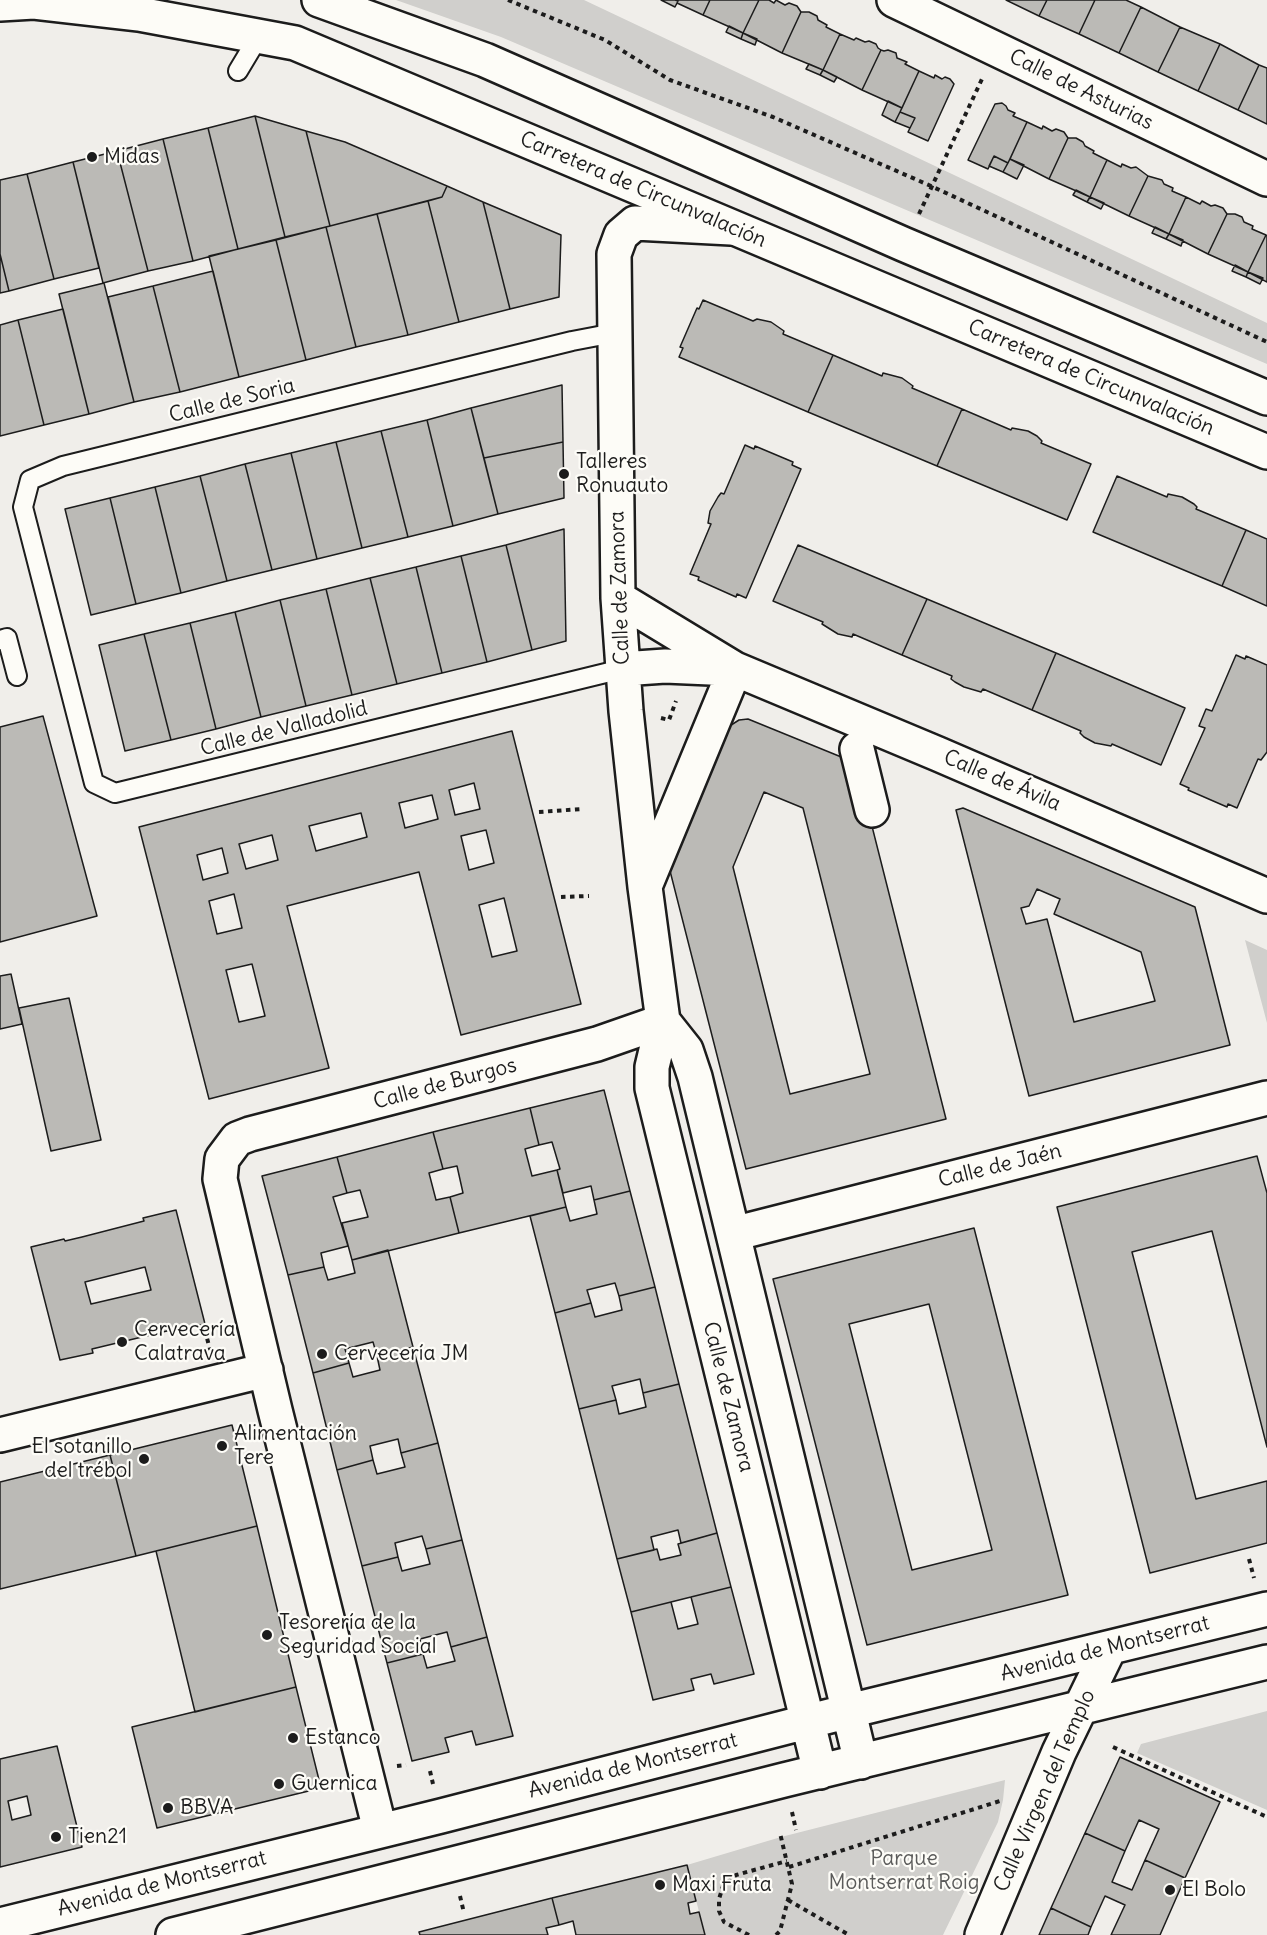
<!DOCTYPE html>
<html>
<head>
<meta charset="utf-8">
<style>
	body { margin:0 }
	canvas { display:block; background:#f0eeea }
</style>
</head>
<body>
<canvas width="1267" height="1935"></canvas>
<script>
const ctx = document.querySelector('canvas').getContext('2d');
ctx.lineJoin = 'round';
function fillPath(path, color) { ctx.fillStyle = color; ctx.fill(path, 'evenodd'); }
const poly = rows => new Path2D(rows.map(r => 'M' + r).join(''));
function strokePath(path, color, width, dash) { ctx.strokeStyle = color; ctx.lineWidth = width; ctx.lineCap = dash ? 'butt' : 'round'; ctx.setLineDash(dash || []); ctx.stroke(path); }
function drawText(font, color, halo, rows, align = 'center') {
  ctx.font = font + ' Delius,sans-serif'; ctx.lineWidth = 4.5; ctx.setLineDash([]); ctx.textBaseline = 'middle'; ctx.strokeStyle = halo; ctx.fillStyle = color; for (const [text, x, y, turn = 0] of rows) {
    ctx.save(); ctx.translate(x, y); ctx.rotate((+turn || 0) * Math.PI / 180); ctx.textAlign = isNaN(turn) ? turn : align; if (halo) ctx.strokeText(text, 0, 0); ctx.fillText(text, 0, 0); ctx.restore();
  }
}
fillPath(poly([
	[396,0,584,0,1267,323,1267,364,501,37],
	[1245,940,1267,950,1267,1023],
	[1267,1711,1267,1810,1137,1753,1141,1744],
	[1005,1780,1003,1800,998,1822,943,1935,705,1935,687,1865,781,1837]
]), '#d0cfcc');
const building = poly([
	[661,0,675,0,678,1,675,7,661,0],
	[675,0,710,0,703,15,677,3,678,1,675,0],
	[710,0,759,0,743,33,703,15,710,0],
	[759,0,769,0,774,3,776,0,785,5,789,3,797,6,801,12,782,53,743,33,759,0],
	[1006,0,1047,0,1039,16,1006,0],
	[1047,0,1095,0,1079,34,1039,16,1047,0],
	[1095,0,1126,0,1141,7,1119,53,1079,34,1095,0],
	[1141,7,1180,27,1158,72,1119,53,1141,7],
	[801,12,809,12,817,16,818,20,827,25,826,27,840,34,823,70,782,53,801,12],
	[729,26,743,33,741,39,726,32,729,26],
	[1180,27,1220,44,1198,91,1158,72,1180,27],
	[743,33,757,39,755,45,741,39,743,33],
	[840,34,854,40,856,38,865,42,869,41,876,44,878,48,881,50,862,90,823,70,840,34],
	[1220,44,1259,65,1238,110,1198,91,1220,44],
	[881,50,884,51,888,50,896,53,897,58,907,62,905,64,919,71,902,108,862,90,881,50],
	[809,64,823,70,820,75,806,69,809,64],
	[1259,65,1267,68,1267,124,1238,110,1259,65],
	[823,70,837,77,834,82,820,75,823,70],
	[919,71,934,78,935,75,942,79,945,77,950,79,954,84,928,141,908,132,915,118,900,112,919,71],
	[888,101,902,108,895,122,882,115,888,101],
	[1002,103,1006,106,1008,110,1015,113,1013,116,1027,122,1008,163,994,156,988,169,968,160,995,104,1002,103],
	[900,112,915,118,910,128,895,122,900,112],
	[255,116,306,131,330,226,285,237,255,116],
	[255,116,285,237,238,249,208,128,255,116],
	[1027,122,1042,129,1043,126,1052,131,1056,129,1064,132,1068,138,1049,179,1010,159,1027,122],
	[208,128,238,249,193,261,163,139,208,128],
	[306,131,345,142,447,186,442,197,330,226,306,131],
	[1068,138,1076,138,1083,142,1085,146,1094,151,1093,153,1107,160,1090,197,1049,179,1068,138],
	[163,139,193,261,148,271,117,151,163,139],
	[117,151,148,271,103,283,73,162,117,151],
	[994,156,1008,163,1003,172,989,166,994,156],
	[1010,159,1024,165,1017,179,1003,172,1010,159],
	[1107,160,1121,167,1122,164,1131,168,1136,167,1148,176,1129,216,1090,197,1107,160],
	[73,162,99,268,54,279,27,174,73,162],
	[27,174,54,279,9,291,0,254,0,180,27,174],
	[1148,176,1162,180,1164,184,1173,188,1172,191,1186,197,1169,234,1129,216,1148,176],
	[447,186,483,202,510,309,459,322,428,201,442,197,447,186],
	[1076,190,1090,197,1087,202,1073,195,1076,190],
	[1090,197,1104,203,1101,209,1087,202,1090,197],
	[1186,197,1200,204,1202,201,1211,206,1215,205,1223,208,1227,214,1208,254,1169,234,1186,197],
	[428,201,459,322,408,335,377,214,428,201],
	[483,202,561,235,559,297,510,309,483,202],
	[377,214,408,335,356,347,326,227,377,214],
	[1227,214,1235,214,1242,217,1244,222,1253,226,1252,229,1266,235,1248,272,1208,254,1227,214],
	[326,227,356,347,306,360,276,240,326,227],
	[1155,227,1169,234,1166,239,1152,233,1155,227],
	[1169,234,1183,240,1181,246,1166,239,1169,234],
	[1266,235,1267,236,1267,282,1248,272,1266,235],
	[276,240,306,360,239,377,209,256,276,240],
	[0,254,9,291,0,293,0,254],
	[1235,265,1248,272,1246,277,1232,271,1235,265],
	[213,271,239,377,180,392,153,286,213,271],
	[1248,272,1263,278,1260,284,1246,277,1248,272],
	[104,283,134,402,89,414,59,294,104,283],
	[153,286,180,392,134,402,108,297,153,286],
	[703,300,753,321,757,319,771,322,784,331,783,334,833,355,808,412,679,357,683,348,680,347,697,308,699,309,703,300],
	[63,309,89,414,44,425,18,320,63,309],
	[18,320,44,425,0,436,0,325,18,320],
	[833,355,882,376,883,373,902,378,913,386,912,388,962,409,937,466,808,412,833,355],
	[562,385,563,442,484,458,471,408,562,385],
	[471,408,498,514,453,526,427,420,471,408],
	[962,409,1011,430,1012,428,1028,431,1037,436,1042,441,1041,443,1091,464,1067,520,937,466,962,409],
	[427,420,453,526,408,537,381,431,427,420],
	[381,431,408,537,362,548,336,442,381,431],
	[336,442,362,548,317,559,291,453,336,442],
	[563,442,564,498,498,514,484,458,563,442],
	[745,445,754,449,755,446,793,462,792,465,801,469,746,598,737,594,736,597,698,580,699,577,690,574,711,524,708,523,710,511,718,497,721,493,724,494,745,445],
	[291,453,317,559,272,570,245,464,291,453],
	[245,464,272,570,227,581,200,476,245,464],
	[200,476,227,581,181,593,155,487,200,476],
	[1117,476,1167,497,1168,494,1182,497,1194,504,1197,507,1196,509,1246,530,1222,586,1093,532,1117,476],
	[155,487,181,593,136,604,110,498,155,487],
	[110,498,136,604,91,615,65,509,110,498],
	[564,529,566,641,532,650,506,545,564,529],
	[1246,530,1267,539,1267,606,1222,586,1246,530],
	[506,545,532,650,487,662,461,556,506,545],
	[798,545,927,599,902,655,853,634,852,637,838,634,822,624,823,622,773,601,798,545],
	[461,556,487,662,442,673,416,567,461,556],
	[416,567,442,673,397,684,370,578,416,567],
	[370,578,397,684,352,695,326,589,370,578],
	[326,589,352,695,306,706,280,600,326,589],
	[927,599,1056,653,1032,710,983,689,981,692,964,687,955,682,951,679,952,676,902,655,927,599],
	[280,600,306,706,261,717,235,612,280,600],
	[235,612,261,717,216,729,190,623,235,612],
	[190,623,216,729,171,740,144,634,190,623],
	[144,634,171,740,125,751,99,645,144,634],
	[1056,653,1185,708,1161,765,1112,744,1111,746,1095,743,1084,737,1080,733,1081,731,1032,710,1056,653],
	[1236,655,1245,659,1246,656,1267,665,1267,752,1261,760,1258,759,1237,808,1228,804,1227,807,1188,790,1189,788,1180,784,1205,728,1199,726,1206,709,1212,711,1236,655],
	[43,716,97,916,0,942,0,727,43,716],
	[748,719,856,763,946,1119,746,1169,668,863,728,727,739,720,748,719],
	[764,792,803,808,870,1074,790,1094,733,867,764,792],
	[512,731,581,1004,461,1035,419,872,287,906,329,1068,209,1099,139,827,512,731],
	[474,783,480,809,455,815,449,790,474,783],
	[432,795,438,819,405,828,399,803,432,795],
	[361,813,367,837,316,851,309,826,361,813],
	[486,830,494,863,469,870,461,836,486,830],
	[272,835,278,860,246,869,239,844,272,835],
	[222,848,228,873,203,880,197,855,222,848],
	[234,894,242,928,217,934,209,901,234,894],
	[504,898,517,951,492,957,479,905,504,898],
	[252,964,265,1016,239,1022,226,970,252,964],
	[963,808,1195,907,1230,1045,1029,1096,956,810,963,808],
	[1037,889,1060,899,1054,914,1141,952,1155,1001,1074,1022,1047,919,1026,924,1021,908,1029,906,1037,889],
	[11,974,22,1024,0,1029,0,976,11,974],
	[69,998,101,1140,51,1151,19,1008,69,998],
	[604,1090,630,1191,594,1200,591,1186,563,1193,557,1170,560,1169,552,1142,539,1145,530,1108,604,1090],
	[530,1108,539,1145,525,1149,532,1176,557,1170,566,1207,459,1233,450,1197,463,1193,457,1166,443,1169,433,1132,530,1108],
	[433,1132,443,1169,429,1173,436,1200,450,1197,459,1233,352,1260,342,1223,368,1217,360,1190,347,1193,337,1157,433,1132],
	[1257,1156,1267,1193,1267,1447,1212,1231,1132,1252,1196,1499,1267,1481,1267,1543,1150,1573,1057,1207,1257,1156],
	[337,1157,347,1193,333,1197,348,1246,321,1253,324,1267,288,1275,262,1176,337,1157],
	[630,1191,655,1287,619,1296,615,1283,587,1290,591,1303,555,1313,530,1216,566,1207,570,1221,597,1214,594,1200,630,1191],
	[176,1210,205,1324,173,1332,171,1330,92,1349,93,1353,60,1360,31,1247,64,1239,65,1241,82,1237,144,1221,143,1218,176,1210],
	[145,1267,151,1290,91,1304,85,1282,145,1267],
	[974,1228,1068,1595,867,1645,773,1279,974,1228],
	[929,1304,992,1550,912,1570,849,1324,929,1304],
	[388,1250,413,1347,377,1356,373,1342,345,1349,349,1363,313,1373,288,1275,324,1267,328,1280,355,1273,352,1260,388,1250],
	[655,1287,679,1384,643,1393,640,1379,612,1386,616,1400,579,1409,555,1313,591,1303,595,1317,622,1310,619,1296,655,1287],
	[413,1347,438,1443,401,1453,398,1439,370,1446,373,1460,337,1470,313,1373,349,1363,353,1377,380,1370,377,1356,413,1347],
	[679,1384,717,1533,681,1543,678,1530,651,1537,654,1550,617,1559,579,1409,616,1400,619,1414,646,1407,643,1393,679,1384],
	[232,1425,257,1526,136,1556,110,1455,232,1425],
	[438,1443,462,1540,426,1549,422,1536,395,1543,398,1557,362,1566,337,1470,373,1460,377,1474,405,1467,401,1453,438,1443],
	[110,1455,136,1556,0,1589,0,1482,110,1455],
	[257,1526,296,1687,195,1712,156,1551,257,1526],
	[717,1533,731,1587,631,1612,617,1559,657,1549,660,1560,681,1555,678,1544,717,1533],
	[462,1540,487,1637,451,1647,447,1632,420,1639,423,1654,387,1663,362,1566,398,1557,402,1571,430,1564,426,1549,462,1540],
	[731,1587,754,1674,714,1684,711,1674,691,1679,694,1690,653,1700,631,1612,671,1602,678,1629,698,1624,691,1597,731,1587],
	[487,1637,513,1736,476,1745,472,1731,445,1738,449,1752,412,1761,387,1663,423,1654,427,1668,455,1661,451,1647,487,1637],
	[296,1687,321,1788,157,1828,132,1727,296,1687],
	[57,1746,82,1847,0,1867,0,1759,57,1746],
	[27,1796,31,1815,12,1820,8,1801,27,1796],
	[1120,1757,1220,1802,1185,1878,1145,1860,1159,1829,1139,1820,1125,1851,1085,1833,1120,1757],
	[1085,1833,1125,1851,1112,1882,1132,1890,1145,1860,1185,1878,1160,1935,1111,1935,1125,1905,1105,1896,1091,1927,1051,1908,1085,1833],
	[687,1865,696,1901,688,1903,690,1914,699,1912,705,1935,576,1935,573,1921,559,1925,552,1898,687,1865],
	[552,1898,559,1925,546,1928,548,1935,420,1935,419,1932,552,1898],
	[1051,1908,1091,1927,1088,1935,1039,1935,1051,1908]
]);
fillPath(building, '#bbbab6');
strokePath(building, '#1c1c1c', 1.5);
const lane = poly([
	[238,71,259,36],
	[614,333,572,341,63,466,30,480,23,507,94,783,115,793,622,669],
	[0,640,7,638,17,676]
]);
const street = poly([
	[894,0,1267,179],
	[731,228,635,223,621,235,614,254,618,598,626,711,645,887,663,1021,652,1067,652,1088,820,1772],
	[618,598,735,669,938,754,1267,896],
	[622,669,665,666,733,669],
	[857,749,872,810],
	[646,884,735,669],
	[663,1021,686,1050,695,1077,861,1762],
	[733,1234,1267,1098],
	[0,1435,266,1370],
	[380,1830,275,1410,220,1179,222,1159,237,1139,250,1134,597,1044,663,1021],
	[0,1925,441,1816,849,1711,1267,1609],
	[173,1935,784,1780,1267,1662],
	[982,1935,1059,1752,1109,1649]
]);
const secondary = poly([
	[319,0,485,60,903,244,1267,398],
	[0,4,34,2,139,14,295,43,1267,452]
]);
strokePath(lane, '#1c1c1c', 22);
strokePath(street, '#1c1c1c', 38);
strokePath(secondary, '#1c1c1c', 38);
strokePath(poly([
	[508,0,605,40,670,80,773,117,931,186,1267,342],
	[919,214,982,79],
	[661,718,669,720,676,701],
	[539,812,582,809],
	[561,897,589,896],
	[205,1330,210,1350],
	[1249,1559,1254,1578],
	[1113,1747,1267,1817],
	[397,1766,406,1765],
	[430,1771,433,1784],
	[792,1812,796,1830],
	[789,1867,1000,1801],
	[460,1896,464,1913],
	[788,1900,849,1935],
	[749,1935,724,1922,719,1911,719,1899,723,1886,736,1875,787,1861],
	[776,1935,780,1931,792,1884,780,1833]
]), '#1c1c1c', 4, [4.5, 4.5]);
strokePath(lane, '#fdfcf7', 18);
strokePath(street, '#fdfcf7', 33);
strokePath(secondary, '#fdfcf7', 33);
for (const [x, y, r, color] of [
	[92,157,6,"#1c1c1c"],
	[564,474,6,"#1c1c1c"],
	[122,1342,6,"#1c1c1c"],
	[322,1354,6,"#1c1c1c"],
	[222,1446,6,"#1c1c1c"],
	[144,1459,6,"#1c1c1c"],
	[267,1635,6,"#1c1c1c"],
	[293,1738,6,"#1c1c1c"],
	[279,1784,6,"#1c1c1c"],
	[168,1808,6,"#1c1c1c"],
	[56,1837,6,"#1c1c1c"],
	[660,1885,6,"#1c1c1c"],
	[1170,1890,6,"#1c1c1c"]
]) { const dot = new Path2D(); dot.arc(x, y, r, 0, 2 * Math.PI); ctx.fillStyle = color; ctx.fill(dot); strokePath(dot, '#fdfcf7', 2); }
drawText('21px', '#1c1c1c', '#fdfcf7', [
	["Calle de Asturias",1081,90,26],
	["Carretera de Circunvalación",643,190,23],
	["Carretera de Circunvalación",1091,378,23],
	["Calle de Soria",232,401,-14],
	["Calle de Zamora",620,588,-92],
	["Calle de Valladolid",284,729,-14],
	["Calle de Ávila",1002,781,23],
	["Calle de Burgos",445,1084,-15],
	["Calle de Jaén",1000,1166,-14],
	["Calle de Zamora",728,1397,76],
	["Avenida de Montserrat",1105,1649,-14],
	["Avenida de Montserrat",633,1766,-14],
	["Calle Virgen del Templo",1045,1791,-66],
	["Avenida de Montserrat",162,1884,-14]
]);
drawText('21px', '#1c1c1c', '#fdfcf7', [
	["Midas",104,157],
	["Talleres",576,462],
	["Ronuauto",576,486],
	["Cervecería",134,1330],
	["Calatrava",134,1354],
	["Cervecería JM",334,1354],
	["Alimentación",234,1434],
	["Tere",234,1458],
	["El sotanillo",132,1447,"right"],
	["del trébol",132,1471,"right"],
	["Tesorería de la",279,1623],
	["Seguridad Social",279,1647],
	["Estanco",305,1738],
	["Guernica",291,1784],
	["BBVA",180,1808],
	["Tien21",68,1837],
	["Maxi Fruta",672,1885],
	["El Bolo",1182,1890]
], 'left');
drawText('21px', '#5b5b5a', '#fdfcf7', [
	["Parque",904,1859],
	["Montserrat Roig",904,1883]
]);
</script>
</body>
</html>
